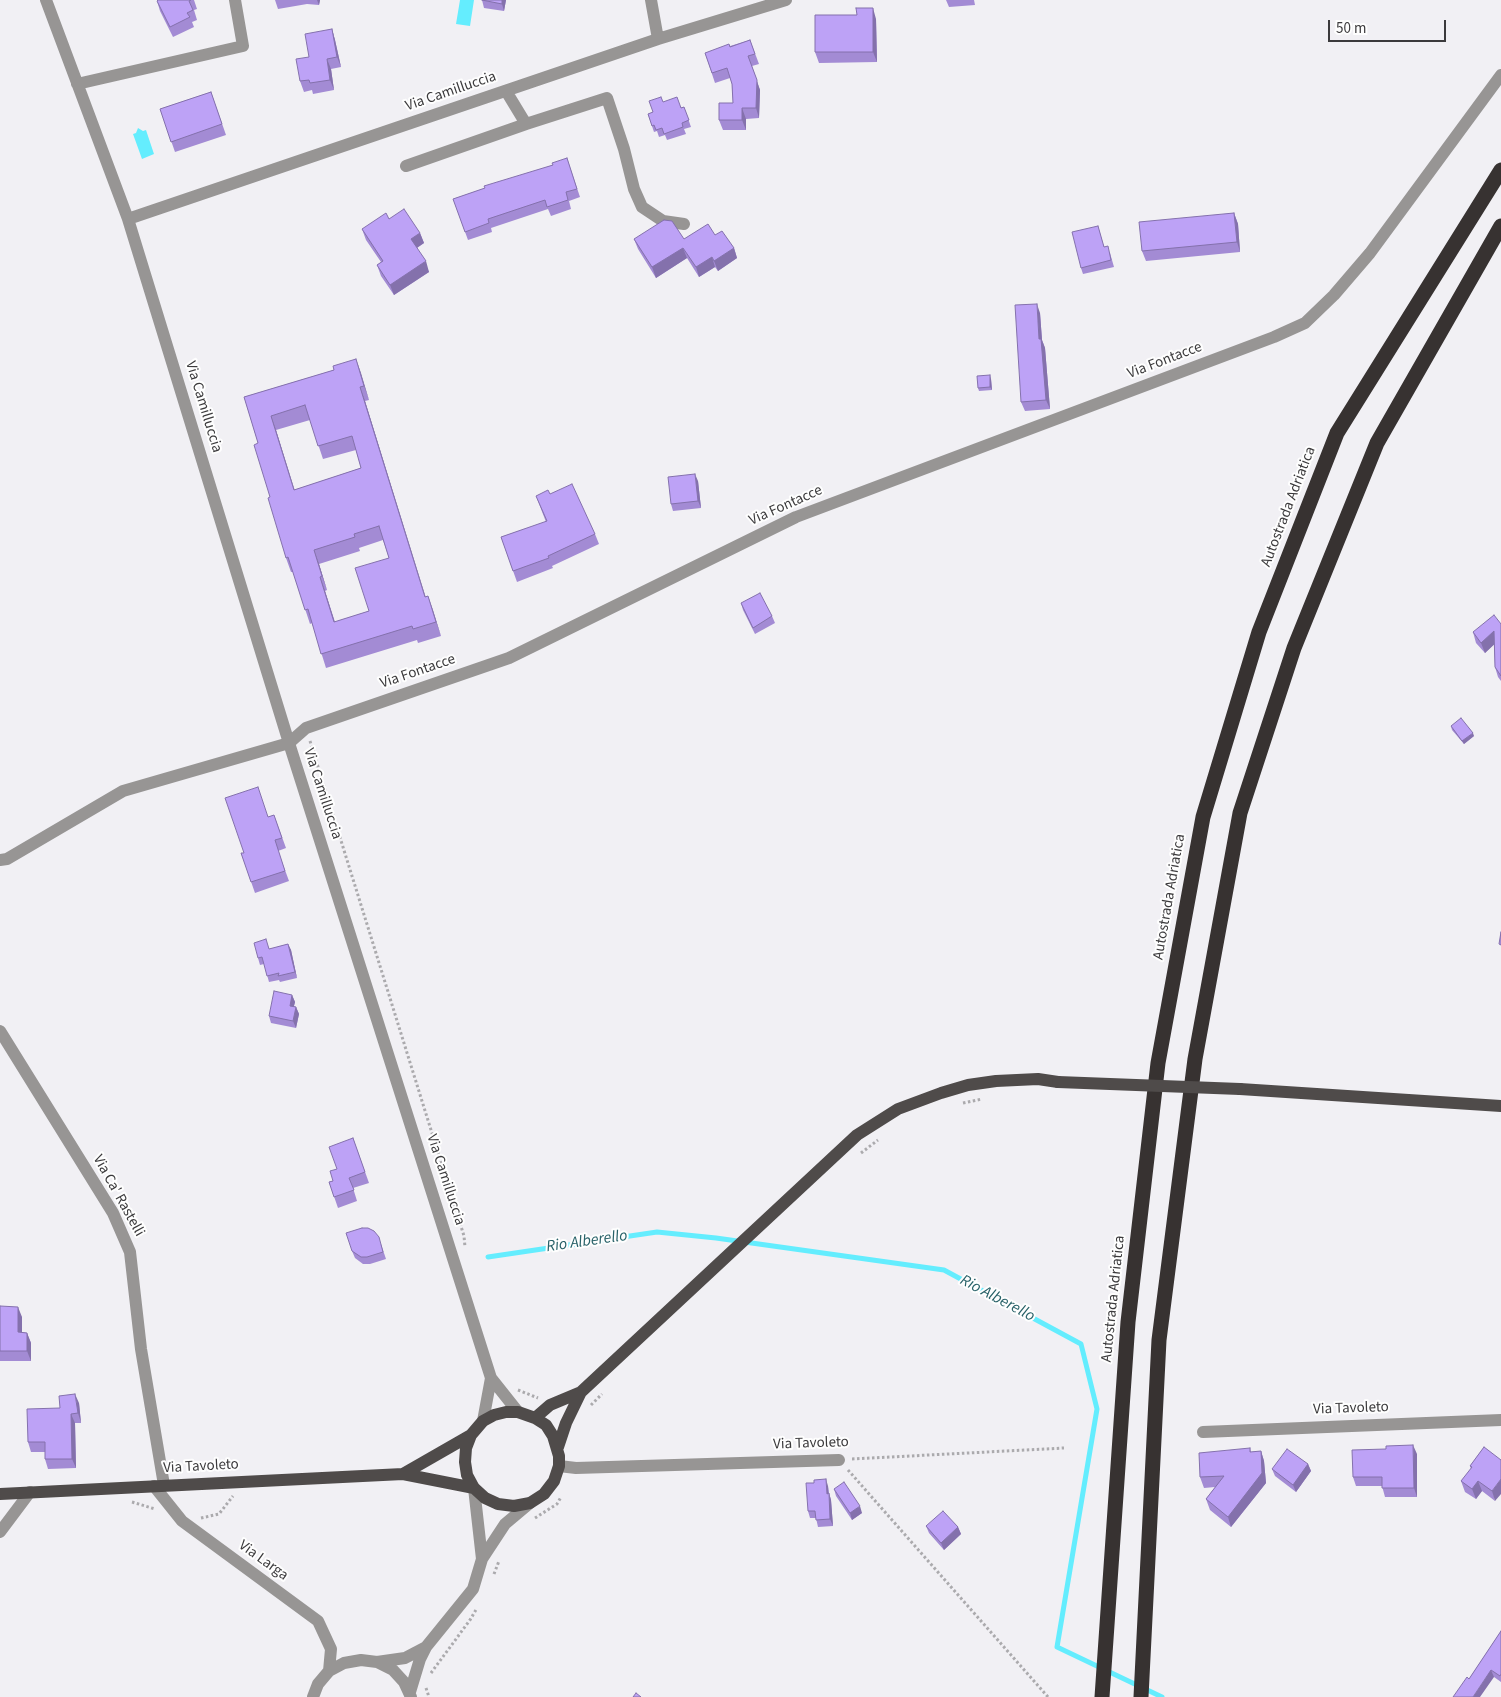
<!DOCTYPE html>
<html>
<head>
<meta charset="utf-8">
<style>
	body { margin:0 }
	#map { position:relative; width:1501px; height:1697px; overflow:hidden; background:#f1f0f4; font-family:"Source Sans 3",sans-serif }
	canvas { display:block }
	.scale { position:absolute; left:1328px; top:20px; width:118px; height:22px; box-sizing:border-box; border:2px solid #3b3a3c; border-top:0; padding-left:6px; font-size:15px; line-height:18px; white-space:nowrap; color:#3b3a3c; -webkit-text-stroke:4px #fefefe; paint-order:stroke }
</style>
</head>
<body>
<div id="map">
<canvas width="1501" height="1697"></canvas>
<div class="scale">50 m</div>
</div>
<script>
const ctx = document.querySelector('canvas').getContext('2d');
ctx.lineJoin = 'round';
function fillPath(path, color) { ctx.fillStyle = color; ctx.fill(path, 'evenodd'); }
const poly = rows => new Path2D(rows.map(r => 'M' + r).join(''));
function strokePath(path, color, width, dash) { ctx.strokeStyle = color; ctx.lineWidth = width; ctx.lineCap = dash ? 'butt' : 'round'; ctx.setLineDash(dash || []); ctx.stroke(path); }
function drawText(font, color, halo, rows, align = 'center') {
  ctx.font = font + ' "Source Sans 3",sans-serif'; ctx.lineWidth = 4; ctx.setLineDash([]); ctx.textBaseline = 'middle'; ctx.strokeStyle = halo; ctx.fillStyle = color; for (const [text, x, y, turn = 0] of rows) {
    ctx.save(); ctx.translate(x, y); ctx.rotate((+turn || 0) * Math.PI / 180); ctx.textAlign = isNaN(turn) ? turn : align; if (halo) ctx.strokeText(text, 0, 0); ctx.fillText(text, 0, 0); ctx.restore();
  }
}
fillPath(poly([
	[460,0,474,0,470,26,456,24],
	[138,128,143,131,146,130,154,154,142,159,133,134,136,133]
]), '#64edfe');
strokePath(poly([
	[488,1257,657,1232,716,1238,944,1270,1081,1344,1097,1409,1057,1647,1162,1697]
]), '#64edfe', 5);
strokePath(poly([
	[310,741,464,1236,465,1247],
	[963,1103,982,1099],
	[861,1153,878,1140],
	[518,1390,538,1398],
	[591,1405,602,1394],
	[852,1459,1064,1448],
	[848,1470,1048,1697],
	[132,1502,155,1509],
	[201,1518,219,1514,233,1496],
	[535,1518,557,1504,561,1497],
	[494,1574,499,1561],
	[431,1673,470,1620,477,1608],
	[426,1688,429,1697]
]), '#abaaad', 3, [2.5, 2.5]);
strokePath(poly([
	[46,0,128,219,289,743,491,1378,518,1412],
	[651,0,658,39],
	[77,84,243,46,235,0],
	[506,91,526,124,607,98,624,149,634,189,642,207,663,221,684,224],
	[406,166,526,124],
	[128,219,658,39,786,0],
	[0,860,7,859,123,791,289,743,306,728,509,658,796,517,1274,337,1305,323,1334,295,1370,253,1501,75],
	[0,1031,113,1213,130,1252,141,1349,164,1485],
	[483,1421,491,1378],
	[1203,1432,1501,1420],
	[559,1466,576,1468,839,1460],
	[154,1486,182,1521,318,1621,331,1649,329,1671],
	[474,1488,482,1559],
	[0,1532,30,1492],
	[377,1662,405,1658,426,1647],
	[410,1692,420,1659,426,1647,473,1589,482,1559,505,1524,530,1503],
	[313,1697,318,1684,329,1671,344,1663,361,1660,377,1662,393,1670,404,1682,411,1697]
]), '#979594', 12);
strokePath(poly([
	[1240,1089,1501,1106],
	[535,1418,550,1405,581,1392,857,1135,898,1109,941,1093,968,1085,996,1081,1038,1079,1058,1082],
	[558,1447,566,1423,581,1392],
	[403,1474,471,1435,483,1421,494,1415,506,1412,518,1412,535,1418,546,1425,553,1436,559,1456,559,1466,554,1481,544,1494,530,1503,514,1506,498,1504,485,1498,474,1488,467,1475,465,1462,466,1448,471,1435],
	[0,1494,403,1474,474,1488]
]), '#4f4b4a', 12);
strokePath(poly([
	[1102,1697,1128,1322,1158,1063,1203,817,1259,632,1337,433,1501,170],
	[1141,1697,1159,1340,1195,1059,1240,813,1294,648,1377,443,1501,226]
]), '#373231', 15);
strokePath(poly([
	[1058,1082,1240,1089]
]), '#4f4b4a', 12);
fillPath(poly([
	[158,0,194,0,197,9,194,10,197,20,192,22,194,27,173,37,160,11,157,1],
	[275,0,320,0,319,5,307,4,278,9],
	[482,0,506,0,504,11,484,8],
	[946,0,974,0,975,5,949,7],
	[857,15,876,19,877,62,819,63,815,52],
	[332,29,335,40,341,67,331,69,334,90,313,94,312,90,304,92,300,81,309,57],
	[750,40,759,64,752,66,760,90,759,118,746,119,746,130,723,130,719,120,733,103,732,84,730,78,715,83,705,53,730,46],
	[211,92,226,135,175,152,160,109],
	[684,107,691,127,684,129,686,134,667,140,665,135,659,137,657,131,654,132,648,114,653,112],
	[567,158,580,197,569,201,571,209,551,216,548,209,491,228,492,232,468,240,453,199,553,165],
	[1234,213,1238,224,1240,252,1146,261,1142,251],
	[389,219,420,233,424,243,417,248,429,272,394,295,381,276,377,265,381,262,366,240,362,229],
	[1098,226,1104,247,1110,253,1114,267,1083,274,1081,268],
	[715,235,734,248,737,258,718,271,715,267,699,277,687,258,656,278,638,249,634,239,684,239],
	[1040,313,1042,340,1045,348,1050,409,1025,411,1021,402],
	[356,359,369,400,365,401,425,597,428,596,441,636,418,643,417,640,326,668,312,623,310,624,293,572,291,572,286,558,270,497,258,443,244,397,334,370],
	[310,420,323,459,356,450,361,468,294,490,276,430],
	[383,540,389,558,369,611,335,622,325,591,327,590,319,564,360,551,359,548],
	[991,379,992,390,979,391,978,388],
	[698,481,701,508,673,511,671,504],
	[550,494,595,534,599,544,552,566,553,568,517,582,501,537,546,522,536,496],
	[741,603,772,616,775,623,755,634,743,610],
	[1501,624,1501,681,1498,677,1495,667,1494,644,1485,653,1476,643,1473,632],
	[1451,726,1474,736,1464,744,1452,730],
	[274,815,286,848,278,851,289,881,255,893,241,853,244,853,268,817],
	[288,944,291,950,297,978,280,982,279,980,269,982,264,964,260,965,258,958,270,949],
	[292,995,295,1002,294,1006,296,1007,299,1014,296,1028,271,1023,269,1016],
	[353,1138,369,1183,353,1188,357,1201,338,1208,329,1182,333,1181,337,1169],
	[381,1244,386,1259,370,1264,363,1264,355,1258,352,1251],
	[0,1306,22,1317,22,1332,27,1333,31,1343,31,1361,0,1361],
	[79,1403,81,1423,75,1423,76,1468,48,1469,45,1459,45,1452,31,1452,28,1442,60,1408],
	[1484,1447,1495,1501,1482,1491,1476,1499,1465,1492,1461,1481,1471,1469,1470,1466],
	[1250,1448,1251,1452,1261,1451,1264,1461,1266,1483,1231,1527,1210,1510,1206,1499,1215,1487,1204,1488,1200,1477],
	[1417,1454,1417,1497,1385,1497,1382,1486,1356,1486,1353,1477],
	[1308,1464,1311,1471,1296,1492,1275,1476,1272,1469],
	[828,1486,829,1493,831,1500,833,1526,818,1527,816,1518,810,1518,808,1511],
	[834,1489,862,1513,852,1520,836,1496],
	[926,1526,958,1527,961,1534,944,1550,929,1533],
	[1501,1631,1501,1682,1494,1677,1469,1679]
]), '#a38bd4');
fillPath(poly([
	[317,0,320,0,319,5],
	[502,0,506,0,504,11,502,4],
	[873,8,876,19,877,62,873,52],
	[332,29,335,40,341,67,337,57],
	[748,56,760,90,759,118,756,108],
	[327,59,331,69,334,90,330,80],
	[742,108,746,119,746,130,742,120],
	[1234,213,1238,224,1240,252,1237,242],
	[420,233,424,243,415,249,411,239],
	[683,248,687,258,656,278,652,267],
	[734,248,737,258,718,271,714,261],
	[712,257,715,267,699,277,696,267],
	[426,261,429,272,394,295,390,285],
	[1037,304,1040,313,1042,340,1045,348,1050,409,1046,400,1039,339],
	[356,359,361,373,369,400,364,386],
	[990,375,991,379,992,390,990,387],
	[360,387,365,401,430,611,425,597],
	[271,416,276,430,299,504,294,490],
	[695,474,698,481,701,508,698,501],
	[314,550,319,564,327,590,322,576],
	[320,577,325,591,339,636,334,622],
	[428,596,433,610,441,636,436,622],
	[1494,631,1498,641,1485,653,1481,643],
	[1473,733,1474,736,1464,744,1462,741],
	[288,944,291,950,297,978,295,972],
	[292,995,295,1002,292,1013,290,1006],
	[296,1007,299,1014,296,1028,293,1021],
	[18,1307,22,1317,22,1343,18,1332],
	[27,1333,31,1343,31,1361,27,1351],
	[75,1394,79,1403,81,1423,78,1413],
	[71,1414,75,1423,76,1468,72,1459],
	[1413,1445,1417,1454,1417,1497,1414,1488],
	[1261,1451,1264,1461,1266,1483,1231,1527,1228,1517],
	[1308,1464,1311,1471,1296,1492,1293,1485],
	[826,1479,828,1486,829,1501,827,1494],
	[1501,1479,1501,1494,1495,1501,1492,1491],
	[1478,1481,1482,1491,1476,1499,1472,1489],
	[829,1493,831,1500,833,1526,830,1519],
	[860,1506,862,1513,852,1520,850,1513],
	[958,1527,961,1534,944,1550,941,1543],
	[1491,1670,1494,1677,1480,1697,1473,1697]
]), '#8471ac');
const building = poly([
	[158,0,191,0,189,1,193,10,187,13,190,17,170,27,157,1,158,0],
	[482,0,502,0,502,4,482,0],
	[856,8,873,8,873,52,815,52,815,15,857,15,856,8],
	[332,29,337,57,327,59,330,80,310,83,309,80,300,81,296,59,309,57,305,34,332,29],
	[750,40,755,54,748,56,757,80,756,108,742,108,742,120,719,120,719,103,733,103,732,84,727,68,712,73,705,53,729,44,730,47,750,40],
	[211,92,222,124,171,142,160,109,211,92],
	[661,97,663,102,677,97,681,108,684,107,689,120,682,123,683,127,664,134,662,128,656,130,654,125,652,126,648,114,653,112,649,101,661,97],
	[567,158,577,189,566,192,568,200,547,207,545,200,488,219,489,223,465,232,453,199,485,188,484,186,553,165,552,163,567,158],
	[404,209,420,233,411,239,426,261,390,285,377,265,383,261,362,229,386,213,389,219,404,209],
	[1234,213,1237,242,1142,251,1139,222,1234,213],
	[664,220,672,221,684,239,708,224,715,235,722,231,734,248,714,261,712,257,696,267,683,248,652,267,634,239,664,220],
	[1098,226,1104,247,1108,246,1111,260,1081,268,1072,232,1098,226],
	[1037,304,1039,339,1041,339,1046,400,1021,402,1015,305,1037,304],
	[356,359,364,386,360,387,425,597,428,596,436,622,413,629,412,626,321,654,308,609,305,610,288,557,286,558,268,498,270,497,254,445,258,443,244,397,334,370,333,366,356,359],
	[305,405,318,446,352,436,361,468,294,490,271,416,305,405],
	[379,526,389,558,355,568,369,611,334,622,320,577,322,576,314,550,355,537,354,534,379,526],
	[990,375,990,387,978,388,977,376,990,375],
	[695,474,698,501,671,504,668,477,695,474],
	[572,484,595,534,548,556,549,558,513,571,501,537,547,521,536,496,548,490,550,494,572,484],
	[760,593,772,616,753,628,741,603,760,593],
	[1494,615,1501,624,1501,676,1495,667,1494,631,1481,643,1473,632,1494,615],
	[1461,718,1473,733,1462,741,1451,726,1461,718],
	[258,787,268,817,274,815,282,838,275,840,285,871,251,882,241,853,244,853,225,798,258,787],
	[1501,932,1501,945,1499,944,1501,932],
	[266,939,269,949,288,944,295,972,278,976,279,973,267,976,262,957,258,958,254,943,266,939],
	[274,991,292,995,290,1006,296,1007,293,1021,269,1016,274,991],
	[353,1138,365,1172,349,1178,354,1190,334,1197,329,1182,333,1181,330,1171,337,1169,329,1147,353,1138],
	[362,1228,368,1228,374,1231,379,1237,383,1252,367,1257,361,1257,352,1251,346,1233,362,1228],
	[0,1306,18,1307,18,1332,27,1333,27,1351,0,1351,0,1306],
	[75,1394,78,1413,71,1414,72,1459,45,1459,45,1442,28,1442,27,1409,60,1408,59,1396,75,1394],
	[1413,1445,1414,1488,1382,1488,1382,1477,1353,1477,1352,1450,1386,1449,1386,1446,1413,1445],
	[1484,1447,1501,1460,1501,1479,1492,1491,1478,1481,1472,1489,1461,1481,1472,1467,1470,1466,1484,1447],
	[1250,1448,1250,1452,1261,1451,1262,1473,1228,1517,1206,1499,1224,1476,1200,1477,1199,1453,1250,1448],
	[1287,1449,1308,1464,1293,1485,1272,1469,1287,1449],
	[826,1479,827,1494,829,1493,830,1519,816,1520,815,1511,808,1511,806,1483,814,1483,814,1480,826,1479],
	[844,1482,860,1506,850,1513,834,1489,844,1482],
	[943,1511,958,1527,941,1543,926,1526,943,1511],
	[1501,1631,1501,1674,1500,1676,1491,1670,1473,1697,1453,1697,1467,1677,1469,1679,1501,1631],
	[636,1693,641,1697,633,1697,636,1693]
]);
fillPath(building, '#bda2f6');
strokePath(building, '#8471ac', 1);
drawText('15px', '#3b3a3c', '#fefefe', [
	["Via Camilluccia",451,92,-19],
	["Via Fontacce",1165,361,-21],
	["Via Camilluccia",203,407,73],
	["Via Fontacce",786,506,-24],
	["Autostrada Adriatica",1289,507,-69],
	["Via Fontacce",418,672,-19],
	["Via Camilluccia",322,794,72],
	["Autostrada Adriatica",1170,897,-80],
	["Via Camilluccia",445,1180,72],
	["Via Ca' Rastelli",118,1196,61],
	["Autostrada Adriatica",1114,1299,-84],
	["Via Tavoleto",1351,1409,-2],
	["Via Tavoleto",811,1444,-2],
	["Via Tavoleto",201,1467,-3],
	["Via Larga",263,1561,36]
]);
drawText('italic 16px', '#286168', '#fefefe', [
	["Rio Alberello",587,1242,-8],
	["Rio Alberello",997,1299,28]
]);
</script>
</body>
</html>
